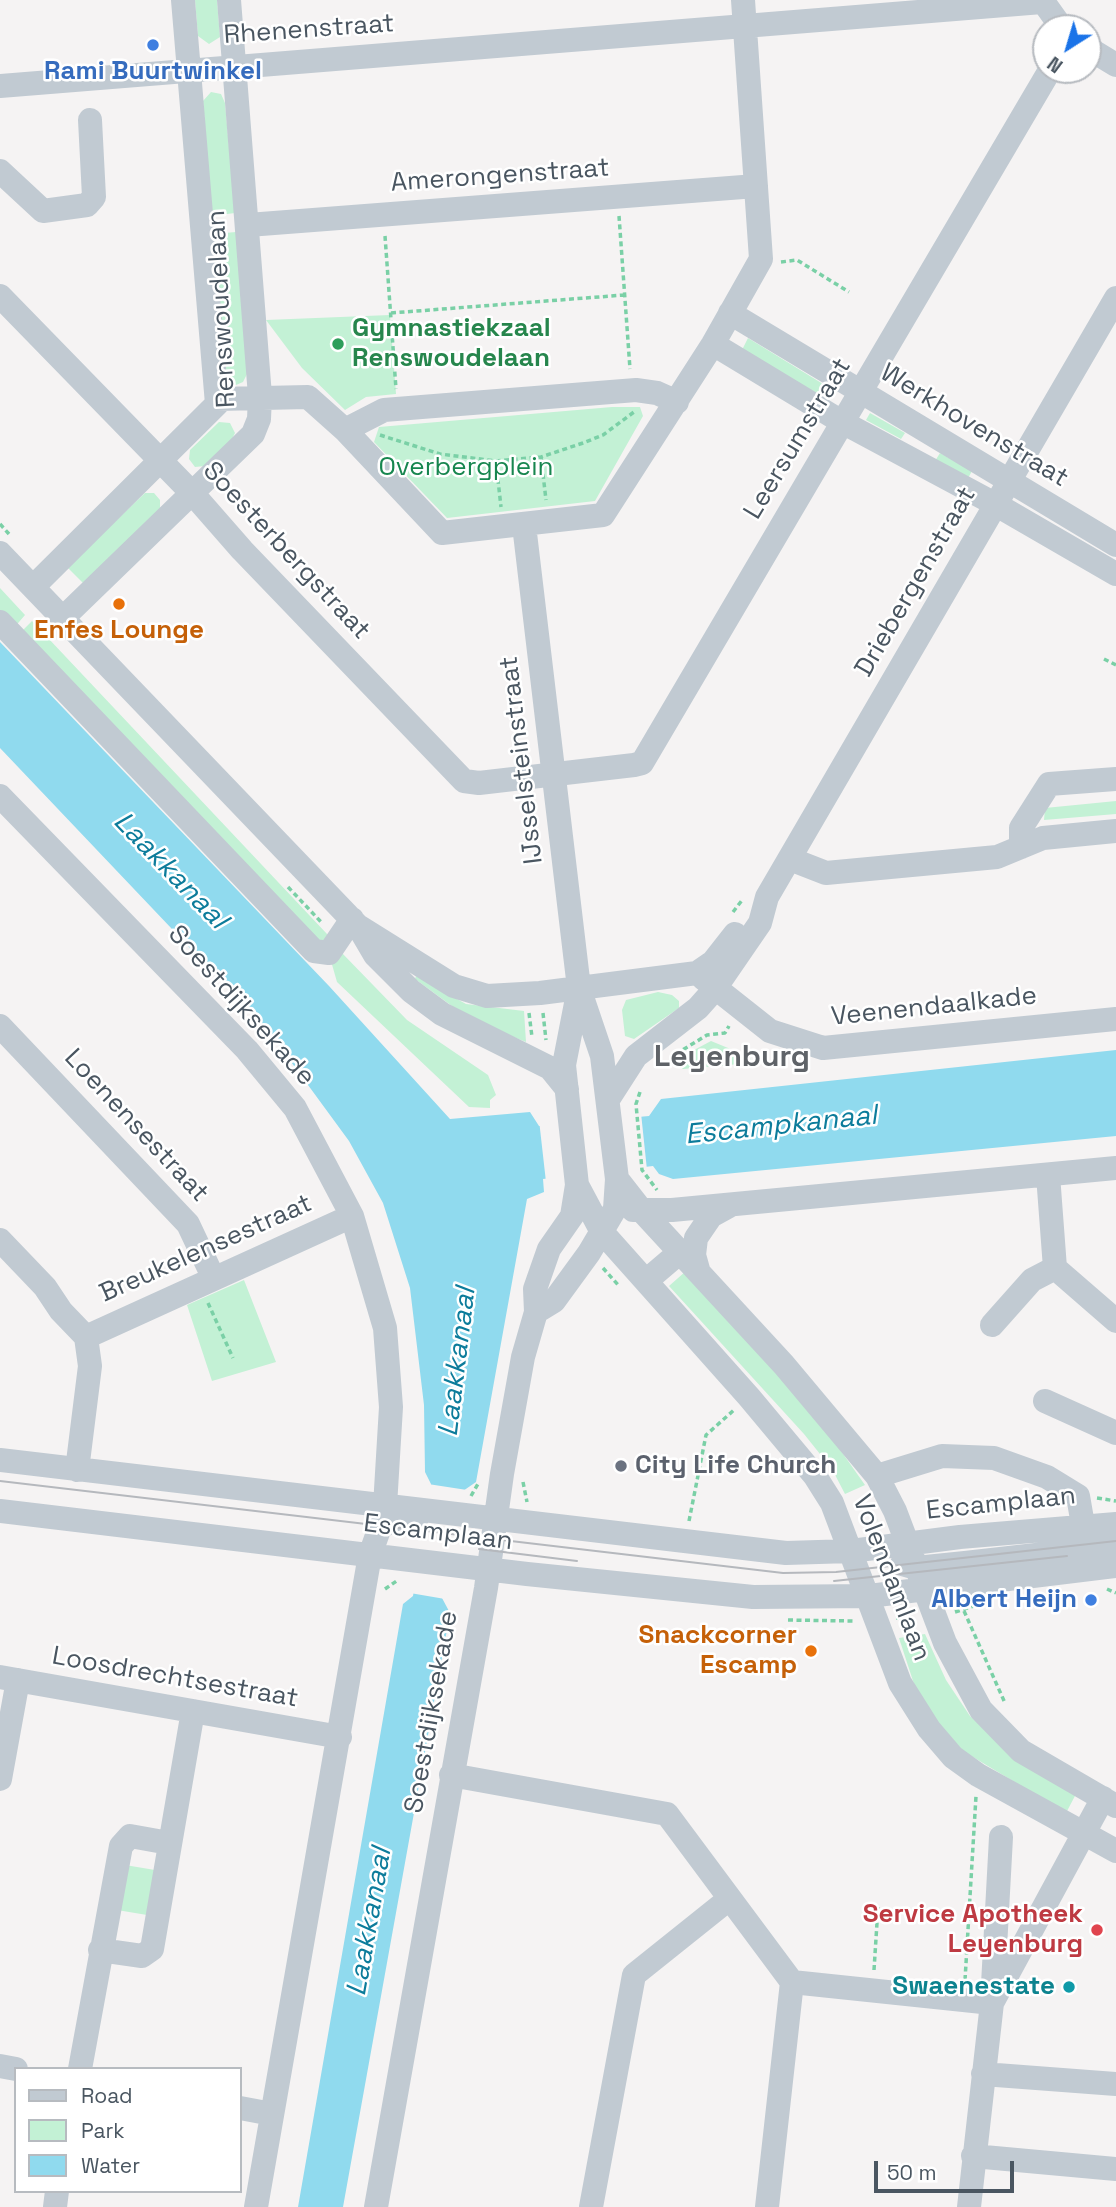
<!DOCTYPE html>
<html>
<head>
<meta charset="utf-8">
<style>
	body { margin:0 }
	#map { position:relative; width:1116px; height:2207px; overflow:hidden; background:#f5f3f3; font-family:"Space Grotesk",sans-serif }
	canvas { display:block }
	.legend { position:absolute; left:14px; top:2067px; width:228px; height:126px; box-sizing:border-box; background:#fff; border:2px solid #b7bbc0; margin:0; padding:9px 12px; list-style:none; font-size:21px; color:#4a5661 }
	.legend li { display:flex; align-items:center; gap:14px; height:35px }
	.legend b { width:35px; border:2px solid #b7bbc0 }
	.north { position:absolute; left:1032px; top:14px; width:70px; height:70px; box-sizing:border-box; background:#fff; border:2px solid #b7bbc0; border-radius:50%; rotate:217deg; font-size:19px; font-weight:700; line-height:28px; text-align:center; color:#4a5661 }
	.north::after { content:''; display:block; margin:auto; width:24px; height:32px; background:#1a73e8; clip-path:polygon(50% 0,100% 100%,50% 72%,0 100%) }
	.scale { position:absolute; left:874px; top:2161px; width:140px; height:32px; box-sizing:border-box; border:4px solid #4a5661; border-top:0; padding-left:9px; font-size:21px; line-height:24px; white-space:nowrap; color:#4a5661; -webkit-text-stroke:5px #fff; paint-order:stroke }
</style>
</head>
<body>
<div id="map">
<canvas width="1116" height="2207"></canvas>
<ul class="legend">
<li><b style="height:9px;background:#c1cad2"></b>Road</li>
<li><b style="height:19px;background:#c3f1d5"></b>Park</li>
<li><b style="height:19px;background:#90daee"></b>Water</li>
</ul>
<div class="north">N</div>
<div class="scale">50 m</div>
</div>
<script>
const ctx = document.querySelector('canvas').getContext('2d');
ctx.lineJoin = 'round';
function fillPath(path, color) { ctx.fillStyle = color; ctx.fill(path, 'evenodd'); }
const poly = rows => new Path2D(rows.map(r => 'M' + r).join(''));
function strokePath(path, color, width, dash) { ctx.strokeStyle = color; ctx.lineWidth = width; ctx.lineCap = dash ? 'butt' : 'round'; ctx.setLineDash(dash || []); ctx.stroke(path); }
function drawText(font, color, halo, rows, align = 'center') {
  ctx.font = font + ' "Space Grotesk",sans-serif'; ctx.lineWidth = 5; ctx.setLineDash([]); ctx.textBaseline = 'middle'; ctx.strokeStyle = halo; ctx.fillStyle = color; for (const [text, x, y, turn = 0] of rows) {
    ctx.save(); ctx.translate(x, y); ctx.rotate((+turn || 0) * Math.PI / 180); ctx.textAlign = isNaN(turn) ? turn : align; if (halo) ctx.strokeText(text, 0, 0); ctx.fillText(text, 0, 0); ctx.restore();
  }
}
fillPath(poly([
	[195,0,217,0,220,37,209,44,198,36],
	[211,92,221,94,225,103,235,213,212,216,203,101],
	[236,232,247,374,243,382,236,385,228,383,225,375,213,234],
	[390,315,396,394,366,397,345,410,302,368,266,320],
	[748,338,823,384,818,394,742,350],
	[612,407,640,407,643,416,595,501,447,518,374,442,379,427],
	[870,413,905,433,901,439,866,420],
	[219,422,230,423,235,433,232,439,205,466,195,467,189,459,190,450],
	[940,453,972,471,967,480,935,461],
	[145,493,154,493,160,500,160,509,83,583,67,567],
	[0,588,25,615,13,629,0,615],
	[32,621,327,934,327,940,315,943,19,634],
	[1116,801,1116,814,1044,820,1045,808],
	[341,952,407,1020,488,1075,496,1095,490,1100,490,1108,469,1107,337,982,331,961],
	[416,976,466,1004,524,1011,526,1042,471,1020,415,979],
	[658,992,672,995,679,1001,679,1008,634,1039,625,1036,622,1010,626,1000],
	[711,1041,750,1057,751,1063,683,1069,680,1067,681,1057],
	[686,1271,817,1417,865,1485,845,1494,832,1469,804,1434,669,1286],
	[244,1280,276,1362,212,1381,187,1305],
	[925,1634,946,1680,970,1716,1010,1752,1076,1794,1066,1813,963,1751,935,1719,914,1684,899,1638],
	[125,1865,155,1870,147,1915,117,1910]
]), '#c3f1d5');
fillPath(poly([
	[0,642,329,986,450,1119,530,1112,539,1126,649,1116,661,1099,1116,1050,1116,1136,673,1179,659,1174,653,1166,543,1179,544,1192,527,1199,476,1482,463,1491,442,1598,450,1613,343,2207,298,2207,403,1604,413,1596,431,1484,425,1472,424,1405,410,1288,383,1203,349,1141,267,1029,0,748]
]), '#90daee');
fillPath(poly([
	[641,1113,647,1170,546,1182,539,1120,540,1122],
	[428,1484,467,1490,445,1599,410,1593]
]), '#f5f3f3');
strokePath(poly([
	[619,216,630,369],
	[385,236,396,389],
	[781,262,797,260,849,292],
	[391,313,624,295],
	[380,435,440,454,496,461,541,457,583,443,603,435,634,412],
	[541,457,546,500],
	[496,462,501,507],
	[0,524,9,534],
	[1104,659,1116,665],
	[288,887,323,924],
	[733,912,743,899],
	[529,1013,532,1037],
	[543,1013,546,1040],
	[676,1054,707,1035,725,1033,729,1026],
	[640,1092,636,1104,642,1170,657,1190],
	[603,1268,619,1286],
	[208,1303,233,1358],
	[523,1482,527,1502],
	[471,1496,479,1482],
	[1097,1498,1116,1501],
	[959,1514,1045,1501],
	[689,1521,706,1435,734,1410],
	[861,1523,878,1521],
	[385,1589,398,1580],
	[1107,1589,1116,1593],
	[964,1611,1005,1703],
	[955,1612,977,1605],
	[896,1618,913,1617],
	[788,1620,853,1621],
	[874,1970,878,1907],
	[965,1980,976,1796]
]), '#7ad0a6', 3.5, [5, 3.5]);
strokePath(poly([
	[1042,0,1062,28],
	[1088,48,1116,65],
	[0,86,1042,2],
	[0,171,43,211,87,205,94,197,90,120],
	[248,225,756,186],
	[0,296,193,494,242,550,464,781,479,783,634,765,642,763,1050,70],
	[730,313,1116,545],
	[713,344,842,422,995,504,1116,574],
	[217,399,308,397,345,430,442,533,603,515,713,344,761,259,743,0],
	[345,430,384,410,636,390,657,393,677,402],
	[524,525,579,988,602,1056,617,1179,615,1209,589,1253,554,1301,536,1312],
	[0,553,358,926,375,955,411,991,442,1014,550,1068,567,1089],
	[33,587,217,404,183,0],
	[63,618,253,434,259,419,260,396,229,0],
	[0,622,314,951,329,953,352,919],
	[0,796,247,1050,295,1108,352,1216,385,1328,391,1407,385,1506],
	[1021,847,1021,828,1049,784,1116,779],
	[790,859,826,873,997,857,1043,838,1116,831],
	[358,926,454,986,487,996,540,993,697,973,713,962,735,934],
	[703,978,770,1031,823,1048,1116,1019],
	[0,1026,188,1224,213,1277],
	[609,1098,636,1056,698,1008,714,990,760,923,767,897,1116,298],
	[1048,1175,1055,1268,1116,1321],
	[617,1179,642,1211,784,1365,877,1476,895,1511,945,1643,981,1710,1021,1751,1116,1806],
	[577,1185,602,1232,749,1397,815,1476,832,1503,900,1683,929,1729,953,1757,978,1775,1116,1851],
	[633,1210,672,1210,1116,1168],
	[0,1240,45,1287,61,1311,86,1337,90,1366,77,1470],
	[699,1273,694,1255,696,1238,711,1216,731,1205],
	[646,1281,680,1252],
	[992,1325,1032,1280,1055,1268],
	[86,1337,352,1216],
	[1045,1401,1116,1433],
	[0,1460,786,1553,851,1551,960,1537,1116,1524],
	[877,1476,942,1456,994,1458,1047,1477,1078,1496,1083,1525],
	[0,1511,527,1574,753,1597,869,1596,1116,1566],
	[902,1564,916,1568,965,1563,1106,1547,1116,1542],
	[0,1677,340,1737],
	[451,1775,667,1814,792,1982,992,2003,1001,1837],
	[0,1779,18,1680],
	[100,1950,142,1956,152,1949,193,1711],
	[0,2066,16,2069],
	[80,2069,121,1846,130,1836,169,1843],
	[983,2074,1116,2084],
	[240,2108,272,2114],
	[973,2156,1116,2169],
	[55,2207,57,2191],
	[256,2207,370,1555,380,1527,402,1516,419,1515],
	[376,2207,486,1588,502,1474,523,1357,536,1312,535,1289,549,1249,572,1216,577,1185,564,1065,579,988],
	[591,2207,634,1975,729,1899],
	[767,2207,792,1982],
	[969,2207,992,2003,1103,1798]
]), '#c1cad2', 24);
strokePath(poly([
	[0,1481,783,1573,836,1572,1116,1541],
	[479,1549,577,1561],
	[834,1581,1067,1556]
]), '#b5b8bd', 2);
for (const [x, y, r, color] of [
	[153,45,7,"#3f7fe0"],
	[338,344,7,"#2e9e5b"],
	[119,604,7,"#e8710a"],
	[621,1466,7,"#6b7280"],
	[1091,1600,7,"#3f7fe0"],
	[811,1651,7,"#e8710a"],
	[1097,1930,7,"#e0444e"],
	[1069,1987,7,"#0f9aa8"]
]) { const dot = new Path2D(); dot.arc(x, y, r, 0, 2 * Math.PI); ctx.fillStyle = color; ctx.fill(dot); strokePath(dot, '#fff', 2.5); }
drawText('26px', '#4a5661', '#fff', [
	["Rhenenstraat",309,30,-4],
	["Amerongenstraat",500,176,-4],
	["Renswoudelaan",222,309,-93],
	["Werkhovenstraat",974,426,31],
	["Leersumstraat",798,439,-59],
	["Soesterbergstraat",286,551,47],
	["Driebergenstraat",916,582,-60],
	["IJsselsteinstraat",522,760,-97],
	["Soestdijksekade",241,1006,48],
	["Veenendaalkade",934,1007,-6],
	["Loenensestraat",136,1126,47],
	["Breukelensestraat",206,1249,-24],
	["Escamplaan",1001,1504,-6],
	["Escamplaan",438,1533,7],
	["Volendamlaan",891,1578,69],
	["Loosdrechtsestraat",175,1678,10],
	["Soestdijksekade",432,1712,-80]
]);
drawText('bold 26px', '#366cbe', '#fff', [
	["Rami Buurtwinkel",153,72],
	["Albert Heijn",1077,1600,"right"]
]);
drawText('bold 26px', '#27864d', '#fff', [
	["Gymnastiekzaal",352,329],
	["Renswoudelaan",352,359]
], 'left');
drawText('26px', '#17864f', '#fff', [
	["Overbergplein",466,468]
]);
drawText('bold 26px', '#c56008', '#fff', [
	["Enfes Lounge",119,631],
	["Snackcorner",797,1636,"right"],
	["Escamp",797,1666,"right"]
]);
drawText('bold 26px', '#5b616d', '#fff', [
	["City Life Church",635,1466]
], 'left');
drawText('bold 26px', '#be3a42', '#fff', [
	["Service Apotheek",1083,1915],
	["Leyenburg",1083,1945]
], 'right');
drawText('bold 26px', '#0d838f', '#fff', [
	["Swaenestate",1055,1987]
], 'right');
drawText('italic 28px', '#0c7c9b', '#fff', [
	["Laakkanaal",170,871,46],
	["Escampkanaal",781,1126,-6],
	["Laakkanaal",458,1362,-83],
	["Laakkanaal",370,1922,-80]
]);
drawText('bold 30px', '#5f6368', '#fff', [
	["Leyenburg",732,1058]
]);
</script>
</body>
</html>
